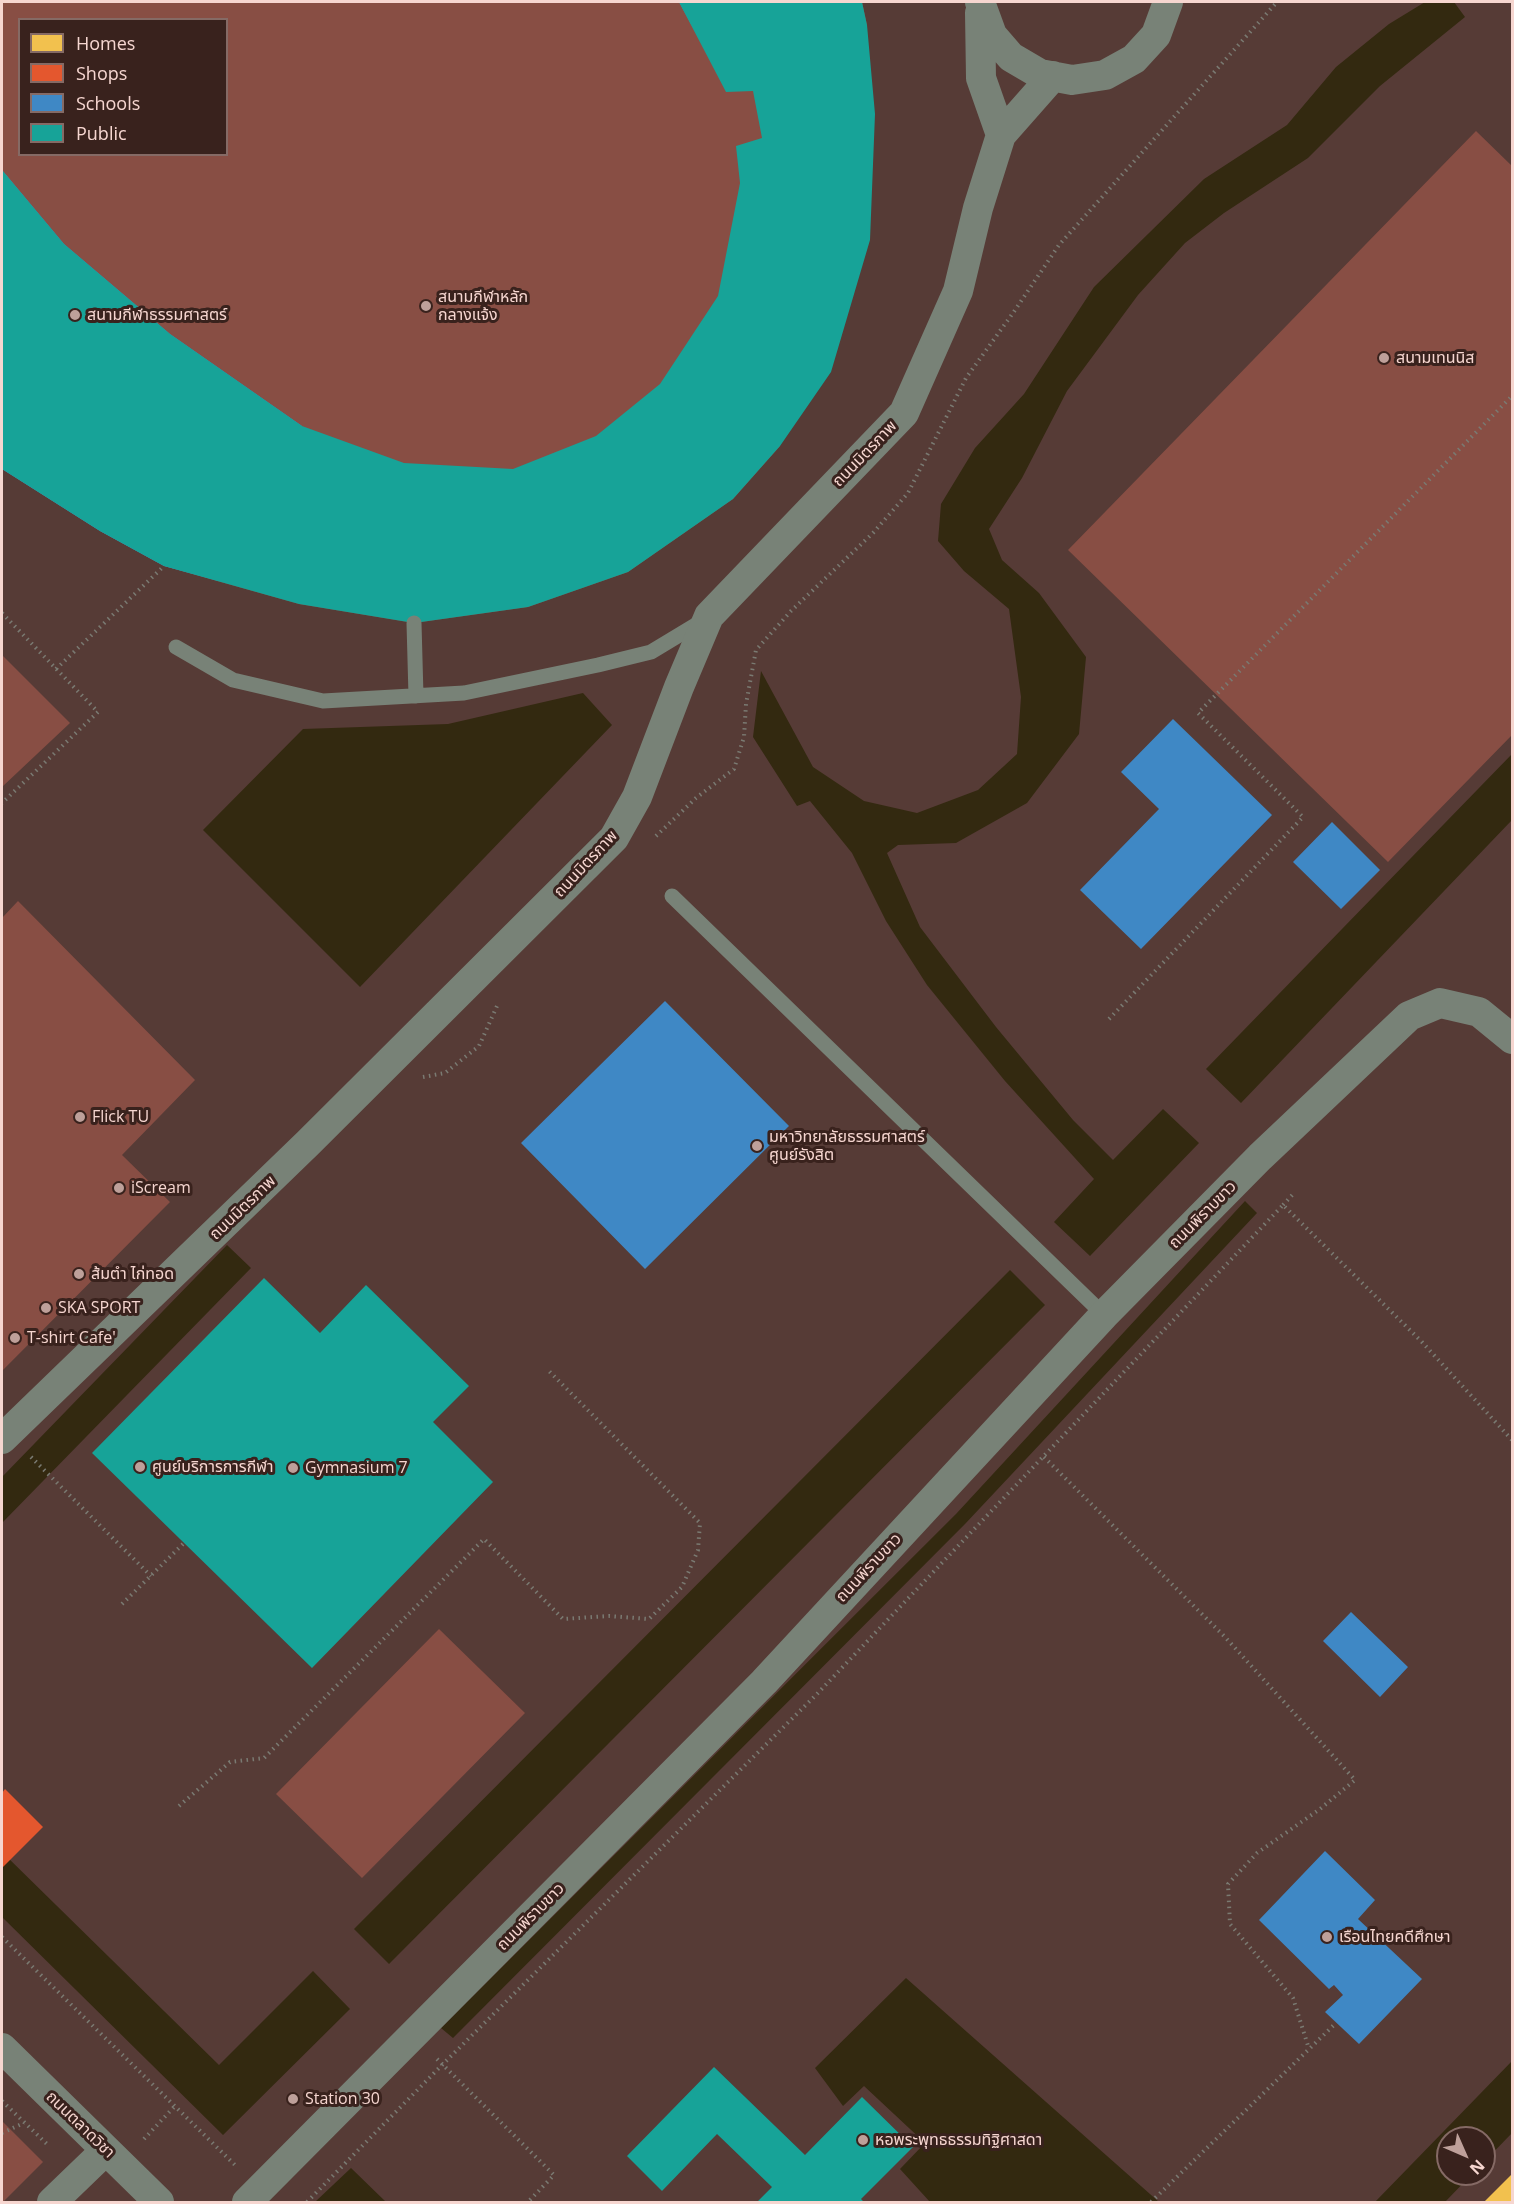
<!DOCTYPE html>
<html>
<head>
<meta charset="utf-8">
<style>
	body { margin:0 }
	#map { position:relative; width:1514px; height:2204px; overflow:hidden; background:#563b36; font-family:"Open Sans",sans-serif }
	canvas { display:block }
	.frame { position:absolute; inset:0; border:3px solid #f6d6d0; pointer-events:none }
	.legend { position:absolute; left:18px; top:18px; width:210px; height:138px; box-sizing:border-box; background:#39221d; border:2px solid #856a65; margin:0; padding:8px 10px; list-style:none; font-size:18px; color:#f6d6d0 }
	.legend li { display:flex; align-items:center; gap:12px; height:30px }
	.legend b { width:30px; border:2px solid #856a65 }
	.north { position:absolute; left:1436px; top:2126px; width:60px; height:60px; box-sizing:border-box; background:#39221d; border:2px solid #856a65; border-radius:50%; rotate:135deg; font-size:16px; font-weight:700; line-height:24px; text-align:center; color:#f6d6d0 }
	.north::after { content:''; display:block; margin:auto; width:21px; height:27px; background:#bea09a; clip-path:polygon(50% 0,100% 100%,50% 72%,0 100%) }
</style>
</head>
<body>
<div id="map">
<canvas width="1514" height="2204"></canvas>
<div class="frame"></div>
<ul class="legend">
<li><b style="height:16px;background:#f2c14e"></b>Homes</li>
<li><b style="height:16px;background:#e4572e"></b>Shops</li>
<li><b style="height:16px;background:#3f88c5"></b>Schools</li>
<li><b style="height:16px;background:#17a398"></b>Public</li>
</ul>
<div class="north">N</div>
</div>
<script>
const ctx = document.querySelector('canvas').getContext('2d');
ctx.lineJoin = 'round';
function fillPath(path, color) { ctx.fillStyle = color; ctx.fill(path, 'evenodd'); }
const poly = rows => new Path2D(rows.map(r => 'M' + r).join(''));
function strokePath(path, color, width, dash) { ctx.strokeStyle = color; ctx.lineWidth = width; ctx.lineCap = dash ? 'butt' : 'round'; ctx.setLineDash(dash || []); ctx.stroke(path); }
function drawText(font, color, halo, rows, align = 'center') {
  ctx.font = font + ' "Open Sans","Noto Sans Thai",sans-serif'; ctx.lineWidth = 6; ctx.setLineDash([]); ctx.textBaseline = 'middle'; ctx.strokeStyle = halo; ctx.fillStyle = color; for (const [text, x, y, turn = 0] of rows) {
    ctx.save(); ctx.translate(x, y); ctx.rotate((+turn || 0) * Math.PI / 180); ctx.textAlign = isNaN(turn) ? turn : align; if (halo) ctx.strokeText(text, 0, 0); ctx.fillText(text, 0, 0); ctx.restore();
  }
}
fillPath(poly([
	[2,2,862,2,867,25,780,446,733,499,628,572,528,607,414,623,299,604,164,566,100,531,2,469],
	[20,20,226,20,226,154,20,154],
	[1476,131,1512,166,1512,735,1388,862,1068,550],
	[2,655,70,723,2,787],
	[18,901,195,1080,122,1155,170,1202,2,1371,2,918],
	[439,1629,525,1713,362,1878,276,1794],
	[2,2121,43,2162,3,2202,2,2202]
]), '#884e44');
fillPath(poly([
	[1425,2,1454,2,1465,17,1380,86,1308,158,1224,213,1185,243,1138,295,1067,391,1022,478,989,529,1002,560,1039,593,1086,657,1079,734,1027,803,956,843,898,845,887,853,920,927,996,1027,1073,1120,1113,1160,1163,1109,1199,1143,1090,1256,1054,1222,1094,1179,1005,1081,927,985,886,921,852,853,810,801,797,806,753,737,761,671,813,767,864,801,917,813,978,790,1017,754,1021,697,1009,609,964,571,938,541,941,504,975,448,1024,394,1094,287,1204,179,1287,125,1336,67,1389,24],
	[583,693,612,725,360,987,203,830,303,729,448,724],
	[1512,754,1512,820,1241,1103,1206,1069],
	[1245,1201,1257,1213,965,1524,453,2038,441,2028,956,1514],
	[227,1245,251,1268,2,1523,2,1477],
	[1010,1270,1045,1305,389,1964,354,1929],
	[2,1852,219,2065,313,1971,350,2009,223,2135,2,1917],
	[906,1978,1159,2202,930,2202,900,2169,925,2143,864,2086,843,2106,815,2068],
	[1512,2061,1512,2133,1484,2162,1484,2138,1448,2138,1448,2174,1472,2174,1445,2202,1375,2202],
	[351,2168,386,2202,315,2202]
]), '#332910');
fillPath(poly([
	[1512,2174,1512,2202,1484,2202]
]), '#f2c14e');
fillPath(poly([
	[5,1789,43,1827,2,1868,2,1793]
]), '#e4572e');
fillPath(poly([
	[679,2,761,2,697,35],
	[2,170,64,244,170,334,302,426,219,581,164,566,100,531,2,469],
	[1173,719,1272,815,1141,949,1080,890,1159,809,1121,772],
	[1332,822,1380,870,1341,909,1293,862],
	[665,1001,789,1126,645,1269,521,1143],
	[1351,1612,1408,1667,1380,1697,1323,1641],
	[1325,1851,1375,1900,1358,1919,1422,1979,1359,2044,1325,2012,1343,1995,1334,1985,1329,1989,1259,1920]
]), '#3f88c5');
fillPath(poly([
	[679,2,862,2,867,25,875,114,870,240,831,372,780,446,733,499,628,572,528,607,414,623,299,604,164,566,100,531,2,469,2,170,64,244,170,334,302,426,404,463,513,469,596,436,660,384,718,296,740,183,736,146,762,138,753,91,726,92],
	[264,1278,320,1333,366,1285,469,1386,433,1422,493,1482,312,1668,92,1453],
	[714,2067,805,2155,862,2097,913,2147,861,2199,864,2202,757,2202,772,2187,717,2134,662,2191,627,2156]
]), '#17a398');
strokePath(poly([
	[2,613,98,712,2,803],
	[56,669,164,566],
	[656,836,696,798,734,769,744,737,746,704,756,650,791,611,873,533,908,493,966,378,1013,313,1059,245,1277,2],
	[1109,1019,1303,817,1198,713,1512,396],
	[423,1077,445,1073,479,1046,497,1006],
	[1283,1205,1295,1192],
	[31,1457,151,1576],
	[1044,1457,1225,1637,1355,1780,1320,1809,1257,1853,1228,1884,1230,1924,1293,1998,1309,2049],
	[122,1604,184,1543],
	[179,1806,230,1762,264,1758,484,1539,563,1619,609,1616,649,1619,682,1587,698,1550,700,1523,549,1371],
	[2,1937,235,2165],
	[437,2059,554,2175,528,2202],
	[2,2101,48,2145],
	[2,2133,24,2123],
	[144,2139,174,2107],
	[307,2202,442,2065,817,1694,1283,1205,1421,1341,1512,1440],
	[1151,2202,1336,2023]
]), '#7a7a72', 4, [1.5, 4.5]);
strokePath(poly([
	[414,623,416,696],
	[176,647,233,680,323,701,464,693,598,665,651,652,704,620],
	[672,896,1104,1315]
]), '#788277', 15);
strokePath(poly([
	[980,2,992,35,1011,57,1040,74,1072,80,1105,75,1134,59,1156,35,1168,2],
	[980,13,981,78,1001,135],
	[2,1439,308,1143,614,838,637,797,679,687,709,616,904,413,958,291,978,208,1001,135,1053,76],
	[2,2048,159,2202],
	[52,2202,106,2150],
	[247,2202,764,1682,1104,1315,1260,1157,1409,1016,1440,1003,1479,1012,1512,1039]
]), '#788277', 30);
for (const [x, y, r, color] of [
	[426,306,6,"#bea09a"],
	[75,315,6,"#bea09a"],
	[1384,358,6,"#bea09a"],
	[80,1117,6,"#bea09a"],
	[757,1146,6,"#bea09a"],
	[119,1188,6,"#bea09a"],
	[79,1274,6,"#bea09a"],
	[46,1308,6,"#bea09a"],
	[15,1338,6,"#bea09a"],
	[140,1467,6,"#bea09a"],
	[293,1468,6,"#bea09a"],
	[1327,1937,6,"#bea09a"],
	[293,2099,6,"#bea09a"],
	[863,2140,6,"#bea09a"]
]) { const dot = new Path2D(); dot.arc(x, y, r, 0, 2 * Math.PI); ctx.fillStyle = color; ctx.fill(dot); strokePath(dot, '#39221d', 2); }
drawText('16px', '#f6d6d0', '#39221d', [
	["สนามกีฬาหลัก",438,297],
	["กลางแจ้ง",438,315],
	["สนามกีฬาธรรมศาสตร์",87,315],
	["สนามเทนนิส",1396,358],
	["Flick TU",92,1117],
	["มหาวิทยาลัยธรรมศาสตร์",769,1137],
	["ศูนย์รังสิต",769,1155],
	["iScream",131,1188],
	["ส้มตำ ไก่ทอด",91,1274],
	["SKA SPORT",58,1308],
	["T-shirt Cafe'",27,1338],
	["ศูนย์บริการการกีฬา",152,1467],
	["Gymnasium 7",305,1468],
	["เรือนไทยคดีศึกษา",1339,1937],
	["Station 30",305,2099],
	["หอพระพุทธธรรมทิฐิศาสดา",875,2140]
], 'left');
drawText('16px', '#f6d6d0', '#39221d', [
	["ถนนมิตรภาพ",865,454,-46],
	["ถนนมิตรภาพ",586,864,-47],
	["ถนนมิตรภาพ",243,1208,-44],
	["ถนนพิราบขาว",1203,1215,-45],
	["ถนนพิราบขาว",869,1568,-47],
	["ถนนพิราบขาว",531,1917,-45],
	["ถนนตลาดวิชา",80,2125,44]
]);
</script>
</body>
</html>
